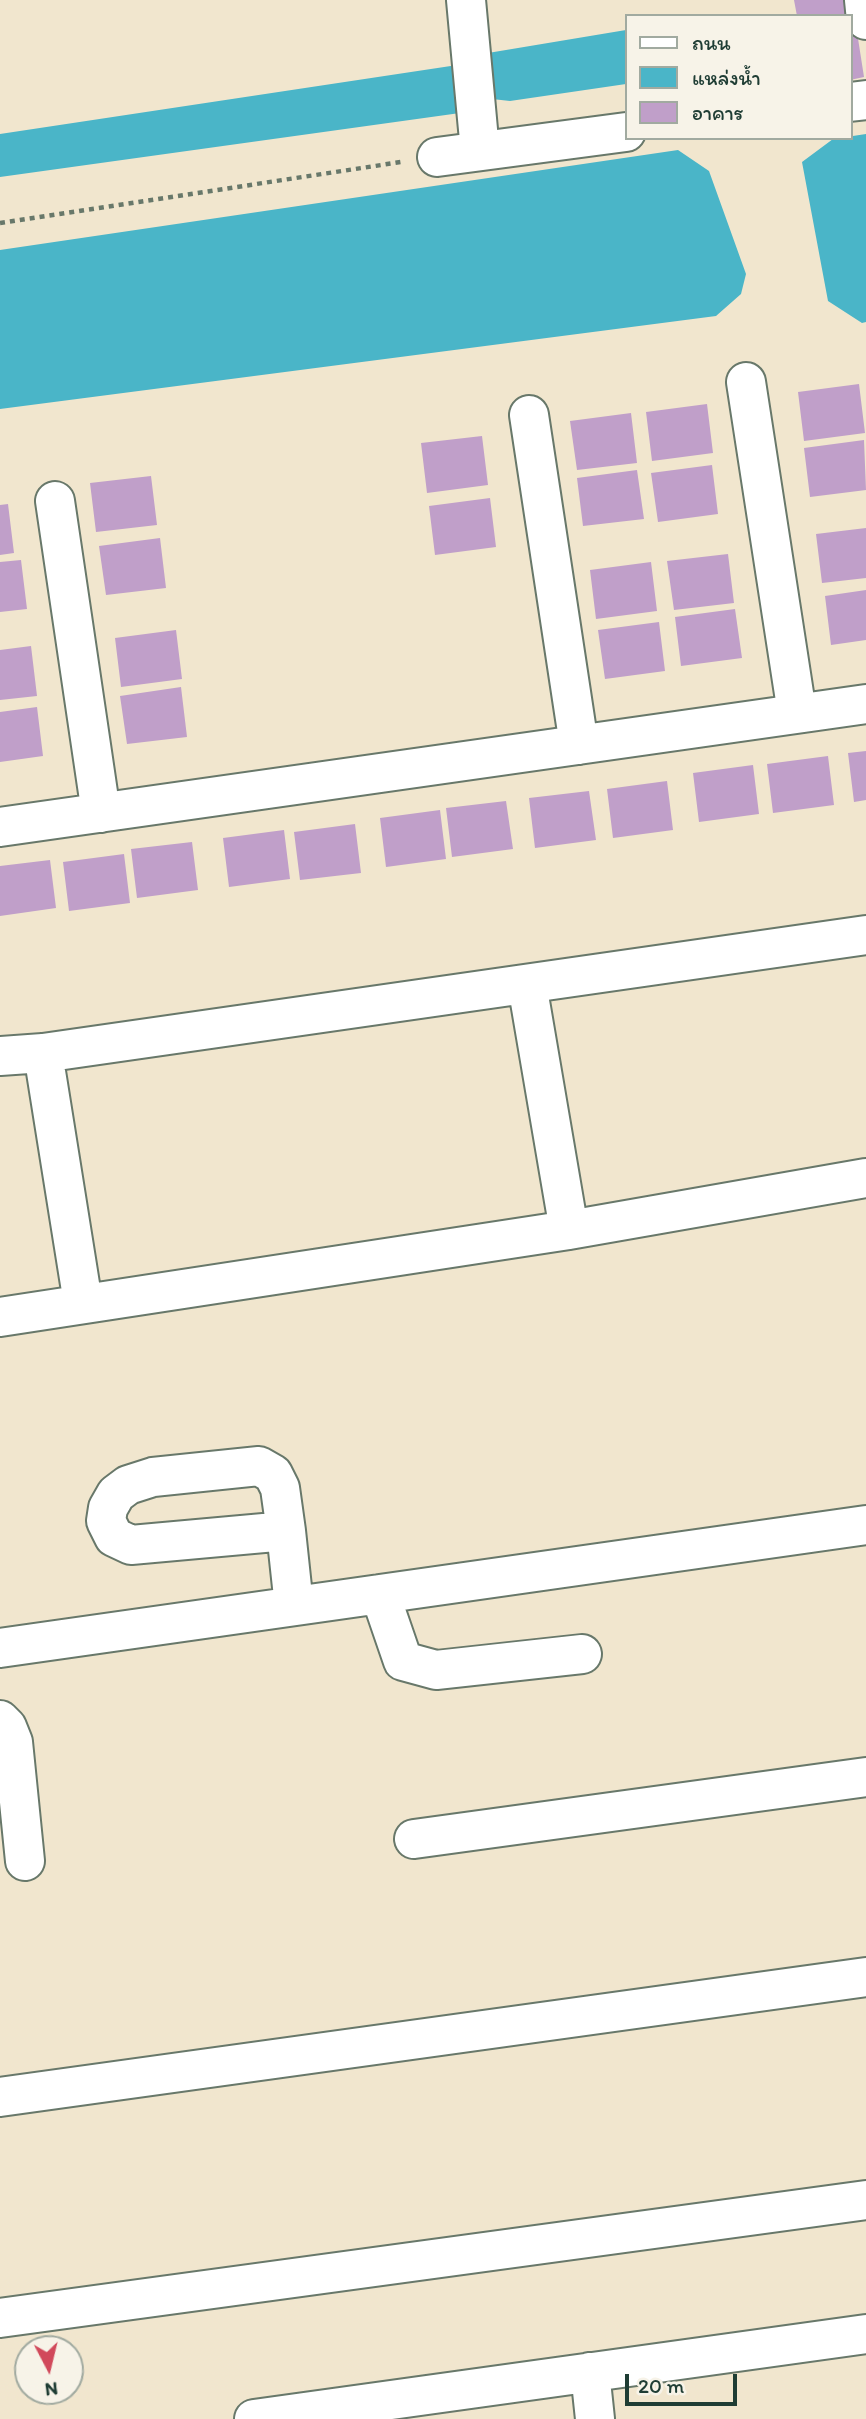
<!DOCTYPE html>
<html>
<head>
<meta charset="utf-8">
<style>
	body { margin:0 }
	#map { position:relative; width:866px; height:2419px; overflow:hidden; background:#f1e6ce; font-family:Itim,"Playpen Sans Thai",sans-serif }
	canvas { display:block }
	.legend { position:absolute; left:625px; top:14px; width:228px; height:126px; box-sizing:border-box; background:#f7f3e8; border:2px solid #a1aaa0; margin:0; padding:9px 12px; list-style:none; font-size:21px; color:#1f3d34 }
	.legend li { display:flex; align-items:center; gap:14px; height:35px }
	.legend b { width:35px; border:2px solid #a1aaa0 }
	.north { position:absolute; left:14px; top:2335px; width:70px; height:70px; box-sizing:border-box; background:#f7f3e8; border:2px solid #a1aaa0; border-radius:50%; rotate:173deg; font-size:19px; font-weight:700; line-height:28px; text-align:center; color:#1f3d34 }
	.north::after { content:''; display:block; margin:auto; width:24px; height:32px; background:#d1495b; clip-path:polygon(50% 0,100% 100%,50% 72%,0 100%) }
	.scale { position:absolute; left:625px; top:2374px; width:112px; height:32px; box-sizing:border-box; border:4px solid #1f3d34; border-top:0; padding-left:9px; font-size:21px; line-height:24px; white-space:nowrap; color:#1f3d34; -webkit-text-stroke:5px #f7f3e8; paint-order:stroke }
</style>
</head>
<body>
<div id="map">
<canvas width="866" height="2419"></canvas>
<ul class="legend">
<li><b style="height:9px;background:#fff"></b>ถนน</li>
<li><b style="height:19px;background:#4ab5c8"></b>แหล่งน้ำ</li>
<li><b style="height:19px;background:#c09fc9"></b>อาคาร</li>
</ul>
<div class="north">N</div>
<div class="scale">20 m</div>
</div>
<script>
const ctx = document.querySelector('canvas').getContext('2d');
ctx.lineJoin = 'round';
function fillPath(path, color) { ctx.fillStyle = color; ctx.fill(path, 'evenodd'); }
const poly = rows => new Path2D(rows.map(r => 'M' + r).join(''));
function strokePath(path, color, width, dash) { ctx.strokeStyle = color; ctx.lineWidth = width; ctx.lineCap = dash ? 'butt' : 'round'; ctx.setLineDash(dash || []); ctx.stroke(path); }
fillPath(poly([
	[626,30,626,84,510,101,492,99,482,54],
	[464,64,460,113,0,177,0,134],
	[866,134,866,322,862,323,828,301,802,162,833,139],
	[678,150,709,171,746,274,741,294,716,316,0,409,0,250]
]), '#4ab5c8');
fillPath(poly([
	[794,0,852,0,864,77,850,80,850,16,797,16],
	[859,384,865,433,804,441,798,392],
	[707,404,713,453,652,461,646,412],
	[631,413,637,463,577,470,570,421],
	[482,436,488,485,427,493,421,443],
	[864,440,866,490,810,497,804,448],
	[712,465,718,514,658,522,651,473],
	[637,470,644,519,583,526,577,478],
	[151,476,157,525,96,532,90,483],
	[490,498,496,547,435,555,429,506],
	[8,504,14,553,0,555,0,505],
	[866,528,866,578,822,583,816,534],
	[160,538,166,588,106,595,99,546],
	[728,554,734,603,674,610,667,561],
	[21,560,27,609,0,612,0,562],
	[651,562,657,611,596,619,590,570],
	[866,590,866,640,831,645,825,596],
	[735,609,742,658,681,666,675,617],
	[659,622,665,671,605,679,598,630],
	[176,630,182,679,121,687,115,638],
	[31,646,37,696,0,700,0,650],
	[181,687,187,737,127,744,120,696],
	[37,707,43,756,0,762,0,712],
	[866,751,866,800,854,802,848,753],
	[828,756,834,805,773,813,767,764],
	[753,765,759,814,699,822,693,773],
	[667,781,673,830,613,838,607,789],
	[589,791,596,840,535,848,529,798],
	[506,801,513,849,452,857,446,808],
	[440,810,446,859,386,867,380,818],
	[355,824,361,873,300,880,294,832],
	[284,830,290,879,229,887,223,838],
	[192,842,198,890,137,898,131,849],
	[124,854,130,903,69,911,63,862],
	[50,860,56,908,0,916,0,866]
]), '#c09fc9');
const minor = poly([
	[466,0,480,151],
	[864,0,866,20],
	[850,102,866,100],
	[437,157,626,132],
	[746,382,797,713],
	[529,415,579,745],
	[55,501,101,813],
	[0,827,866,704],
	[527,984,569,1230],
	[43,1053,83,1303],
	[0,1056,43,1053,866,935],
	[0,1317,569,1230,866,1178],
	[286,1531,131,1545,114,1537,106,1521,108,1508,116,1494,128,1485,153,1477,259,1466,273,1474,280,1488,286,1531,294,1606],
	[380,1594,403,1661,436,1670,582,1654],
	[0,1648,866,1525],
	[0,1720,7,1727,13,1742,25,1861],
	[414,1839,866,1777],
	[0,2097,866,1977],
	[0,2318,866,2200],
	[590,2372,595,2419],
	[254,2419,866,2334]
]);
strokePath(minor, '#68786a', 42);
strokePath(poly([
	[0,223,401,162]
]), '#68786a', 4.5, [5, 5]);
strokePath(minor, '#fff', 38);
</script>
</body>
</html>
